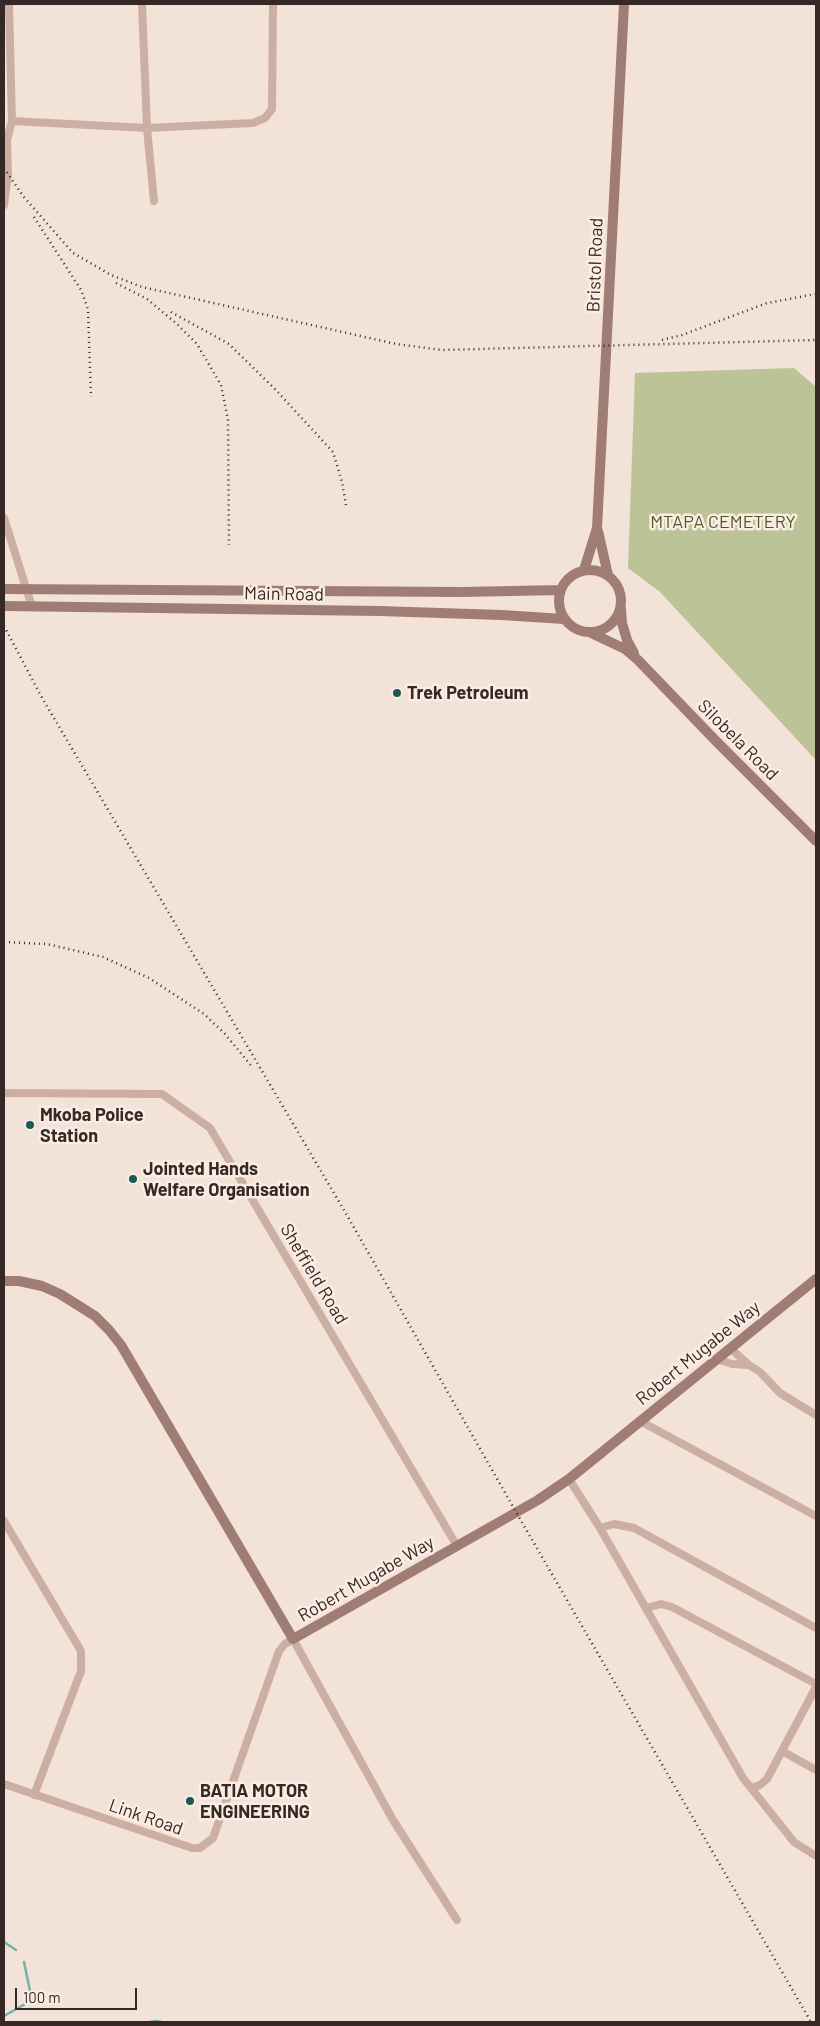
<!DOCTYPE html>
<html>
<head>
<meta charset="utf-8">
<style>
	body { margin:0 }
	#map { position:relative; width:820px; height:2026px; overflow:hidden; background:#f3e2d8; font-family:Barlow,sans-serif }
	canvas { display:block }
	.frame { position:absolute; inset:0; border:5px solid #362825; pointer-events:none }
	.scale { position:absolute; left:15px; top:1988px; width:122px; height:22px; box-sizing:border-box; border:2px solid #362825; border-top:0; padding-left:6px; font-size:15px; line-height:18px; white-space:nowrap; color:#362825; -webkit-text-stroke:4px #fbede4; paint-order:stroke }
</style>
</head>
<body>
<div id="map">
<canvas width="820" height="2026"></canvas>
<div class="frame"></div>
<div class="scale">100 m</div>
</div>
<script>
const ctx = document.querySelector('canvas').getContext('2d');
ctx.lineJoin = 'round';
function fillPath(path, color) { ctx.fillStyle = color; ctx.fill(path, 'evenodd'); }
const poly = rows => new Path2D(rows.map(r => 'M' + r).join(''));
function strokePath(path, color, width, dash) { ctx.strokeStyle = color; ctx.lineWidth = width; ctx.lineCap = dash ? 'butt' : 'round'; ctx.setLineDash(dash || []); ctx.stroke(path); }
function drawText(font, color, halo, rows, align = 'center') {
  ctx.font = font + ' Barlow,sans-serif'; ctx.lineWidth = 5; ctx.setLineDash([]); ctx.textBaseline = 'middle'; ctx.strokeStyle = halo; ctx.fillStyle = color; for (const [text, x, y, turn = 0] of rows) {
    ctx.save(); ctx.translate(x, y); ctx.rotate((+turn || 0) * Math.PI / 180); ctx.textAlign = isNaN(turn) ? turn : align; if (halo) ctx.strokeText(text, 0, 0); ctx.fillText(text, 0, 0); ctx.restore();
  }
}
fillPath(poly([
	[794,368,816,387,816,760,660,592,628,568,635,373]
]), '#bcc396');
strokePath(poly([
	[4,1942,16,1950],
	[4,2016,32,2000,24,1962],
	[149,2022,157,2021,162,2022]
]), '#74b3ab', 2.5);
strokePath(poly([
	[142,4,147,128,154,201],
	[12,121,147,128,253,123,265,118,272,109,273,4],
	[4,205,8,174,7,140,12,121,9,4],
	[4,518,32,607],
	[4,1093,162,1094,210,1128,457,1546],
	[730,1348,749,1365],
	[716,1359,732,1364,749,1365,760,1372,780,1393,816,1415],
	[640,1421,816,1516],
	[569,1479,600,1528,743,1778,794,1842,816,1856],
	[4,1521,81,1651,81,1671,34,1795],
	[600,1528,614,1524,634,1528,816,1628],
	[646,1608,661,1604,672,1607,816,1684],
	[782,1751,816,1770],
	[4,1784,192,1848,200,1848,213,1838,279,1651,285,1644,293,1639,393,1820,457,1920],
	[751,1788,760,1785,767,1779,816,1687]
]), '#ccafa3', 8);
strokePath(poly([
	[598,531,608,575],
	'559 601a31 31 0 1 1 62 0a31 31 0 1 1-62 0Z',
	[584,570,597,528,624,4],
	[4,589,462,592,560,590],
	[4,606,379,611,502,615,564,619],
	[621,608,622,623,627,640,634,653],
	[589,632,625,649,638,660,714,739,816,841],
	[4,1281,19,1281,42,1286,60,1294,95,1316,109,1330,121,1345,293,1639,538,1500,569,1479,816,1279]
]), '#a07d74', 10);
strokePath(poly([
	[4,168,23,196,73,253,111,275,142,287,396,344,442,350,816,340],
	[34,217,81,290,88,309,91,397],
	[116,283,147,299,177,324,197,344,221,385,228,420,229,545],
	[171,312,229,344,274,388,333,452,342,482,346,505],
	[662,340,682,335,767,303,816,294],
	[4,626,41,696,348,1217,516,1512,811,2022],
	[4,942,47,944,103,957,149,978,204,1014,225,1034,253,1068]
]), '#362825', 2.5, [1, 4]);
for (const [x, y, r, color] of [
	[397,693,5,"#185b55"],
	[30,1125,5,"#185b55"],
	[133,1179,5,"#185b55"],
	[190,1801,5,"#185b55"]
]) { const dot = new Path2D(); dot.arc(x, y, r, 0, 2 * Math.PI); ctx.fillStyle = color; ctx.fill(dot); strokePath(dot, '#fbede4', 2); }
drawText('18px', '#362825', '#fbede4', [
	["Bristol Road",595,265,-88],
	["Main Road",284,594,1],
	["Silobela Road",738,740,45],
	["Sheffield Road",314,1274,59],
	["Robert Mugabe Way",698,1353,-39],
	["Robert Mugabe Way",366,1579,-30],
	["Link Road",146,1817,19]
]);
drawText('18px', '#4d5727', '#fbede4', [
	["MTAPA CEMETERY",723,522]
]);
drawText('bold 18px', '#362825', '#fbede4', [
	["Trek Petroleum",407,693],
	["Mkoba Police",40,1115],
	["Station",40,1136],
	["Jointed Hands",143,1169],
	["Welfare Organisation",143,1190],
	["BATIA MOTOR",200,1791],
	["ENGINEERING",200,1812]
], 'left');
</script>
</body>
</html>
